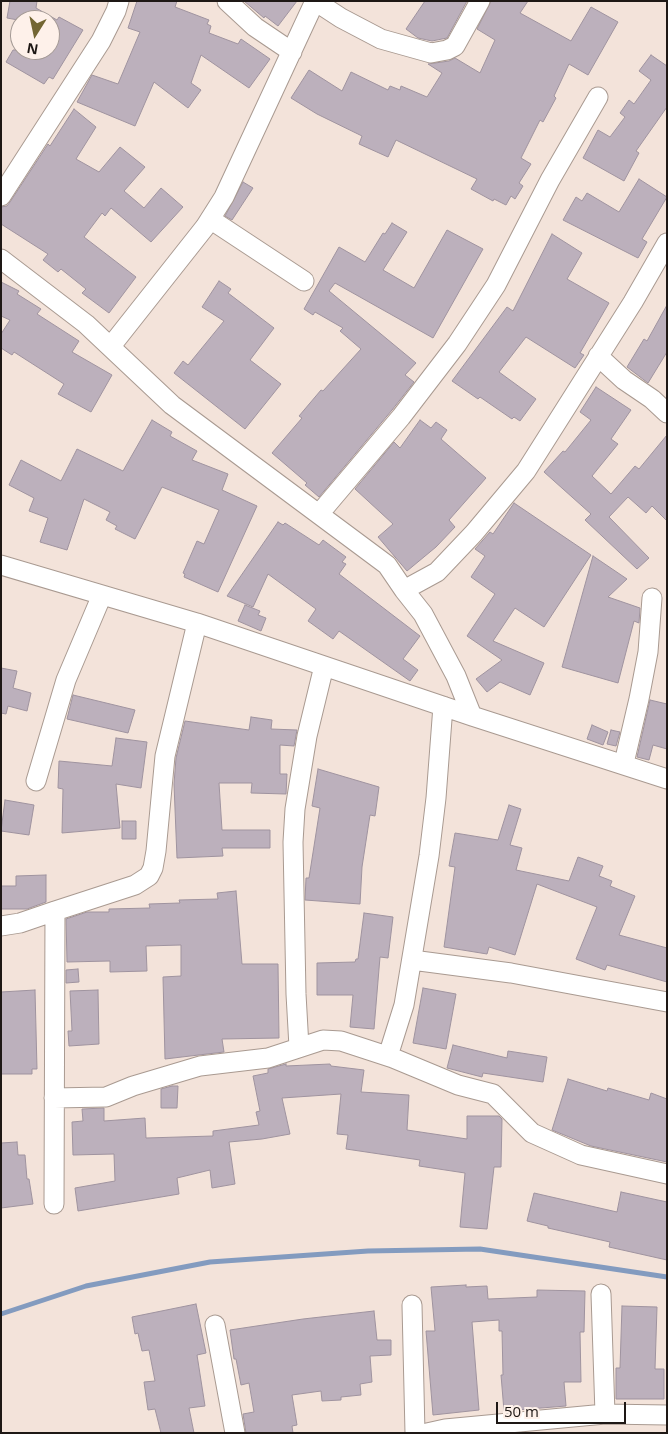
<!DOCTYPE html>
<html>
<head>
<meta charset="utf-8">
<style>
	body { margin:0 }
	#map { position:relative; width:668px; height:1434px; overflow:hidden; background:#f3e3da; font-family:"Open Sans",sans-serif }
	canvas { display:block }
	.frame { position:absolute; inset:0; border:2px solid #1e1815; pointer-events:none }
	.north { position:absolute; left:10px; top:10px; width:50px; height:50px; box-sizing:border-box; background:#fef1ea; border:1px solid #a49a95; border-radius:50%; rotate:190deg; font-size:14px; font-weight:700; line-height:20px; text-align:center; color:#1e1815 }
	.north::after { content:''; display:block; margin:auto; width:18px; height:22px; background:#736633; clip-path:polygon(50% 0,100% 100%,50% 72%,0 100%) }
	.scale { position:absolute; left:496px; top:1402px; width:130px; height:22px; box-sizing:border-box; border:2px solid #1e1815; border-top:0; padding-left:6px; font-size:15px; line-height:18px; white-space:nowrap; color:#1e1815; -webkit-text-stroke:4px #fef1ea; paint-order:stroke }
</style>
</head>
<body>
<div id="map">
<canvas width="668" height="1434"></canvas>
<div class="frame"></div>
<div class="north">N</div>
<div class="scale">50 m</div>
</div>
<script>
const ctx = document.querySelector('canvas').getContext('2d');
ctx.lineJoin = 'round';
const poly = rows => new Path2D(rows.map(r => 'M' + r).join(''));
function strokePath(path, color, width, dash) { ctx.strokeStyle = color; ctx.lineWidth = width; ctx.lineCap = dash ? 'butt' : 'round'; ctx.setLineDash(dash || []); ctx.stroke(path); }
function fillPath(path, color) { ctx.fillStyle = color; ctx.fill(path, 'evenodd'); }
strokePath(poly([
	[1,1314,86,1286,210,1262,368,1251,480,1249,667,1277]
]), '#839bbf', 5);
const building = poly([
	[10,1,37,1,36,8,57,20,59,17,83,30,53,79,49,77,44,84,6,62,13,50,50,50,50,20,18,20,7,18,10,1],
	[137,1,177,1,175,7,209,20,207,24,211,26,209,33,238,44,241,39,270,59,249,88,201,55,191,83,201,90,188,108,154,82,135,126,77,102,92,75,118,84,140,32,128,28,137,1],
	[244,1,297,1,278,26,265,16,264,18,244,1],
	[425,1,467,1,447,38,432,41,418,38,406,29,425,1],
	[491,1,528,1,520,13,571,41,591,7,618,22,588,75,569,64,554,96,556,98,543,122,540,120,521,158,531,164,519,183,523,186,515,199,511,196,506,205,494,199,493,201,471,189,477,179,396,140,388,157,359,144,362,136,317,114,291,98,309,70,342,91,351,72,388,90,390,86,400,90,401,86,427,97,442,73,428,64,449,61,455,58,480,73,495,40,477,29,491,1],
	[651,55,667,66,667,107,636,151,639,153,624,181,583,158,598,130,610,137,625,117,620,113,629,100,634,104,651,80,639,71,651,55],
	[74,109,96,127,76,159,99,172,120,147,145,167,124,191,144,208,161,188,183,207,151,242,111,208,105,216,102,213,84,237,136,277,109,313,82,293,86,289,61,269,58,272,43,260,48,254,1,224,1,207,7,206,10,202,48,144,50,146,74,109],
	[639,179,667,197,642,239,647,242,638,258,563,220,576,197,582,201,587,193,619,212,639,179],
	[243,182,253,188,232,220,225,216,243,182],
	[392,223,407,232,383,270,414,288,447,230,483,249,433,338,335,283,329,291,416,363,405,375,414,382,392,410,319,497,305,485,307,483,272,453,302,418,299,416,321,390,323,391,361,349,340,331,343,328,315,312,313,315,304,309,339,247,365,262,383,233,385,234,392,223],
	[552,234,582,253,567,279,609,303,580,353,584,355,575,368,526,337,499,372,536,399,520,421,514,417,512,419,480,397,478,399,452,381,507,307,513,311,552,234],
	[219,281,231,289,228,293,274,328,250,360,281,384,245,429,174,373,183,361,188,365,224,321,202,307,219,281],
	[1,282,19,291,17,294,41,309,37,314,79,341,72,352,112,375,91,412,58,394,64,384,14,352,12,355,1,348,1,334,10,320,1,316,1,282],
	[667,305,667,352,648,383,627,367,644,339,647,341,667,305],
	[596,387,631,410,611,439,618,444,592,476,611,494,635,466,639,469,667,435,667,521,652,506,646,513,628,497,609,517,649,558,637,569,585,520,591,514,544,472,563,451,565,452,591,420,580,412,596,387],
	[152,420,172,432,170,436,197,451,192,460,228,474,222,490,257,506,218,592,184,577,185,574,183,573,197,541,204,544,219,510,162,487,135,539,115,529,117,526,106,520,110,512,84,499,67,550,40,542,48,518,29,511,34,498,9,485,21,460,61,481,77,449,123,471,152,420],
	[420,420,431,428,436,422,447,430,441,439,486,478,449,520,455,527,436,547,407,571,378,537,393,524,355,489,394,442,400,448,420,420],
	[514,503,591,555,544,627,515,608,493,641,544,663,530,695,500,682,487,692,476,679,502,660,467,636,495,594,471,577,485,556,475,549,490,532,493,534,514,503],
	[278,522,283,525,285,523,319,545,323,540,346,557,342,562,346,564,339,574,420,636,403,659,418,670,410,681,339,631,333,639,308,621,316,609,268,574,253,607,227,596,278,522],
	[593,556,627,579,608,597,640,608,639,623,634,621,618,683,562,667,593,556],
	[245,605,260,611,258,615,266,618,261,631,238,621,245,605],
	[1,668,17,671,13,688,31,693,27,711,8,706,6,714,1,713,1,668],
	[73,695,135,710,128,733,67,719,73,695],
	[650,700,667,704,667,749,653,745,649,760,637,757,650,700],
	[251,717,272,720,271,729,297,730,294,746,280,745,280,774,287,774,286,794,251,793,252,783,219,783,222,830,270,830,270,848,222,848,223,856,177,858,174,784,176,758,185,721,249,730,251,717],
	[592,725,608,732,603,745,587,739,592,725],
	[611,730,620,732,616,746,607,744,611,730],
	[116,738,147,742,141,788,116,784,120,828,62,833,63,789,58,788,59,761,112,766,116,738],
	[318,769,379,787,375,816,370,815,362,867,360,904,305,900,306,878,309,878,320,808,312,806,318,769],
	[5,800,34,805,29,835,1,831,5,800],
	[509,805,521,809,510,845,522,848,516,870,569,881,578,857,603,866,599,876,612,881,610,886,635,896,619,935,667,948,667,982,607,965,605,970,576,959,597,907,537,884,515,955,489,947,487,954,444,947,455,867,449,866,455,833,498,840,509,805],
	[122,821,136,821,136,839,122,839,122,821],
	[46,875,46,902,27,909,1,909,1,886,16,886,16,876,46,875],
	[236,891,242,964,278,964,279,1038,222,1039,224,1052,165,1059,163,977,181,976,181,945,146,946,147,971,110,972,110,961,67,962,66,919,87,912,109,912,109,909,150,908,149,904,180,903,179,900,218,899,217,893,236,891],
	[364,913,393,917,388,958,380,957,374,1029,350,1027,353,995,317,995,317,963,355,962,356,959,358,959,364,913],
	[78,969,79,982,66,983,66,970,78,969],
	[423,988,456,994,446,1049,413,1043,423,988],
	[35,990,37,1069,32,1069,32,1074,1,1074,1,992,35,990],
	[98,990,99,1044,69,1046,68,1031,72,1031,70,991,98,990],
	[453,1045,507,1058,508,1051,547,1057,543,1082,483,1073,482,1077,447,1068,453,1045],
	[286,1064,286,1066,330,1064,331,1066,364,1070,361,1092,409,1095,407,1130,467,1139,467,1116,499,1116,502,1119,501,1167,494,1167,487,1229,460,1227,465,1173,419,1166,420,1160,346,1149,348,1135,337,1134,341,1094,282,1098,290,1134,262,1139,229,1142,235,1184,212,1188,210,1170,177,1178,179,1194,78,1211,75,1188,115,1181,114,1154,73,1155,72,1122,83,1121,82,1109,104,1108,104,1121,145,1118,146,1138,213,1136,213,1131,259,1125,256,1112,260,1111,253,1076,268,1073,268,1069,286,1064],
	[568,1079,607,1091,608,1088,649,1100,651,1093,667,1099,667,1162,591,1146,552,1130,568,1079],
	[172,1086,178,1086,177,1108,161,1108,161,1089,172,1086],
	[17,1142,18,1155,25,1155,27,1179,29,1179,33,1204,1,1208,1,1143,17,1142],
	[621,1192,667,1202,667,1260,609,1247,610,1242,548,1228,548,1226,527,1221,534,1193,617,1212,621,1192],
	[466,1285,466,1287,487,1286,488,1299,537,1297,537,1290,585,1291,584,1332,580,1332,581,1382,564,1382,566,1406,504,1411,501,1375,503,1375,502,1331,499,1331,499,1320,472,1322,479,1410,433,1415,426,1331,435,1331,431,1287,466,1285],
	[196,1304,206,1353,197,1355,205,1406,189,1408,194,1433,161,1433,155,1409,148,1410,144,1382,155,1381,149,1350,142,1351,138,1333,135,1334,132,1317,196,1304],
	[622,1306,657,1307,655,1369,664,1369,664,1399,616,1399,616,1368,620,1368,622,1306],
	[374,1311,377,1340,391,1340,391,1355,370,1356,372,1382,360,1384,361,1395,341,1397,341,1400,322,1401,321,1391,292,1395,297,1425,292,1426,293,1433,246,1433,243,1414,254,1412,249,1383,241,1385,236,1359,234,1359,230,1330,303,1319,374,1311]
]);
fillPath(building, '#bcb0bc');
strokePath(building, '#9f939f', 1);
const minor = poly([
	[227,1,255,27,292,52],
	[315,1,341,18,381,39,431,53,447,50,455,46,480,1],
	[1,196,101,41,116,11,119,1],
	[210,219,304,281],
	[1,259,86,324,172,405,387,565,404,590,423,614,456,676,472,716],
	[111,346,205,227,224,197,315,1],
	[598,356,624,380,652,399,667,413],
	[319,514,401,417,457,344,496,285,550,180,598,97],
	[1,565,197,623,472,716,667,779],
	[404,590,437,572,474,533,526,471,633,302,667,243],
	[624,763,639,699,648,652,652,598],
	[36,781,66,680,102,595],
	[55,911,135,885,149,876,153,868,156,851,165,756,197,623],
	[1,926,20,923,55,911,54,1204],
	[412,960,511,973,667,1002],
	[299,1047,296,994,293,842,295,809,307,736,324,666],
	[388,1056,404,1005,429,856,436,798,443,706],
	[54,1098,106,1097,133,1086,200,1066,268,1058,323,1040,341,1041,393,1058,458,1085,493,1094,532,1133,581,1155,667,1174],
	[601,1294,605,1414],
	[412,1305,415,1433],
	[215,1325,235,1433],
	[427,1433,445,1429,605,1414,667,1415]
]);
strokePath(minor, '#a99a91', 21);
strokePath(minor, '#fff', 19);
</script>
</body>
</html>
